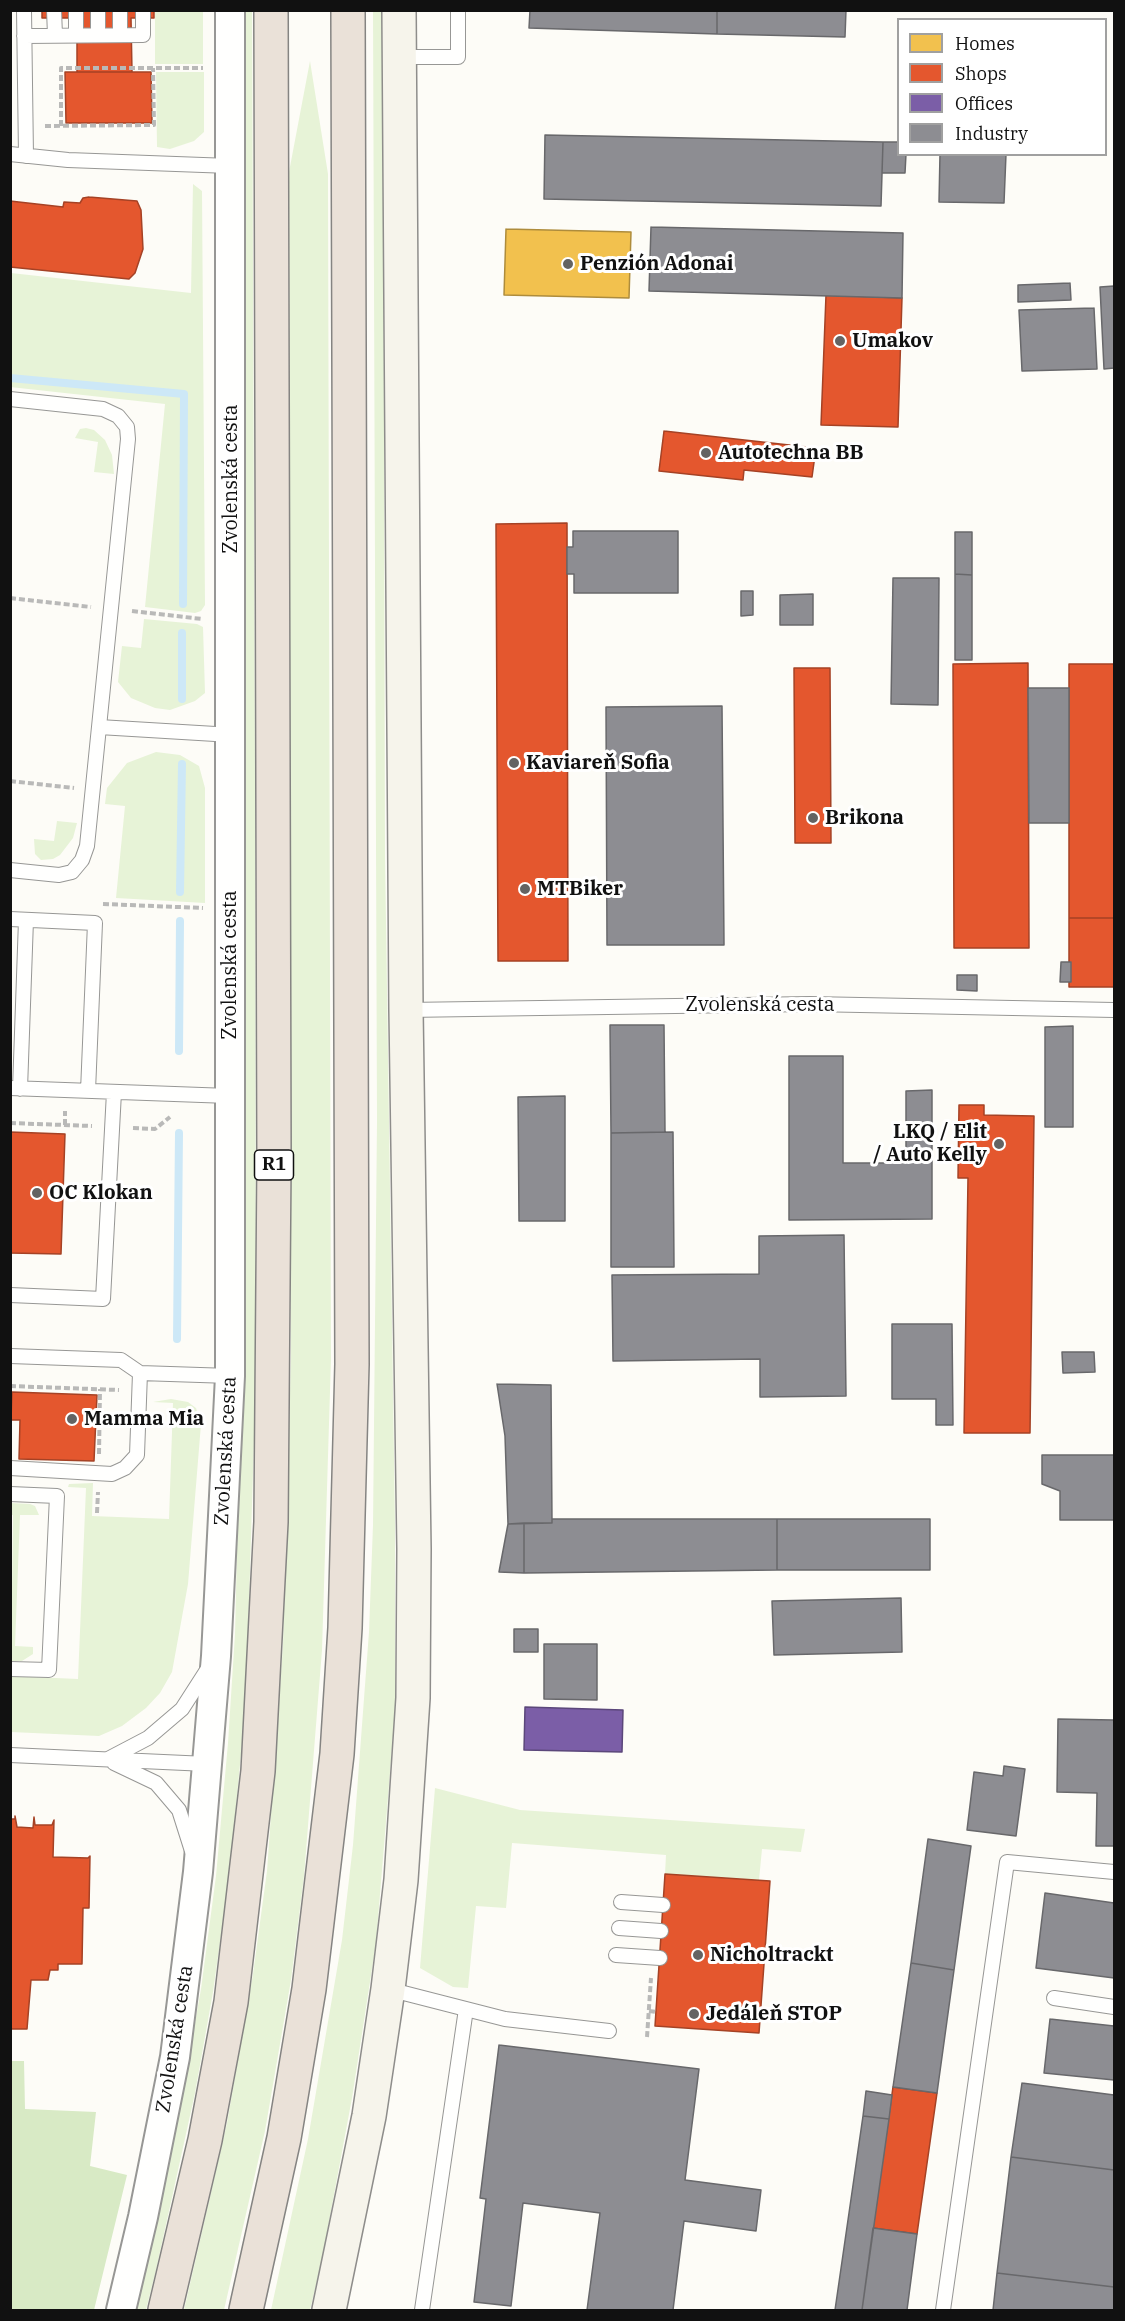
<!DOCTYPE html>
<html>
<head>
<meta charset="utf-8">
<style>
	body { margin:0 }
	#map { position:relative; width:1125px; height:2321px; overflow:hidden; background:#fdfcf7; font-family:"IBM Plex Serif",serif }
	canvas { display:block }
	.frame { position:absolute; inset:0; border:12px solid #111; pointer-events:none }
	.legend { position:absolute; left:897px; top:18px; width:210px; height:138px; box-sizing:border-box; background:#fff; border:2px solid #a0a0a0; margin:0; padding:8px 10px; list-style:none; font-size:18px; color:#111 }
	.legend li { display:flex; align-items:center; gap:12px; height:30px }
	.legend b { width:30px; border:2px solid #a0a0a0 }
</style>
</head>
<body>
<div id="map">
<canvas width="1125" height="2321"></canvas>
<div class="frame"></div>
<ul class="legend">
<li><b style="height:16px;background:#f2c14e"></b>Homes</li>
<li><b style="height:16px;background:#e4572e"></b>Shops</li>
<li><b style="height:16px;background:#7b5ea7"></b>Offices</li>
<li><b style="height:16px;background:#8d8d92"></b>Industry</li>
</ul>
</div>
<script>
const ctx = document.querySelector('canvas').getContext('2d');
ctx.lineJoin = 'round';
function fillPath(path, color) { ctx.fillStyle = color; ctx.fill(path, 'evenodd'); }
const poly = rows => new Path2D(rows.map(r => 'M' + r).join(''));
function strokePath(path, color, width, dash) { ctx.strokeStyle = color; ctx.lineWidth = width; ctx.lineCap = dash ? 'butt' : 'round'; ctx.setLineDash(dash || []); ctx.stroke(path); }
function drawText(font, color, halo, rows, align = 'center') {
  ctx.font = font + ' "IBM Plex Serif",serif'; ctx.lineWidth = 6; ctx.setLineDash([]); ctx.textBaseline = 'middle'; ctx.strokeStyle = halo; ctx.fillStyle = color; for (const [text, x, y, turn = 0] of rows) {
    ctx.save(); ctx.translate(x, y); ctx.rotate((+turn || 0) * Math.PI / 180); ctx.textAlign = isNaN(turn) ? turn : align; if (halo) ctx.strokeText(text, 0, 0); ctx.fillText(text, 0, 0); ctx.restore();
  }
}
fillPath(poly([
	[383,10,385,855,395,1525,395,1712,376,1943,352,2098,322,2259,310,2310,271,2310,308,2139,342,1940,353,1845,369,1632,373,1525,377,1121,373,11],
	[155,11,203,11,203,64,155,64],
	[243,11,252,11,255,786,256,1374,248,1635,242,1744,229,1878,213,1992,195,2093,156,2270,146,2310,133,2310,183,2090,201,1989,216,1876,228,1743,235,1634,246,1173],
	[310,61,328,174,331,1359,322,1650,304,1876,291,1980,265,2131,224,2310,184,2310,227,2123,253,1974,267,1871,283,1645,291,1357,289,172],
	[156,72,204,72,204,132,194,141,170,149,157,147],
	[193,184,202,191,205,605,201,611,195,613,145,607,165,404,10,387,11,273,191,293],
	[86,428,94,430,105,440,112,455,114,474,94,472,98,442,75,438,80,429],
	[144,619,197,624,203,627,205,693,195,701,170,710,155,708,131,698,118,682,122,646,141,648],
	[156,752,180,755,199,766,205,788,205,903,116,898,125,806,105,804,107,788,127,763],
	[57,821,77,823,73,838,60,855,53,859,41,860,35,854,34,839,54,841],
	[171,1399,188,1402,196,1408,201,1424,188,1584,172,1672,160,1693,146,1708,122,1726,99,1736,11,1732,11,1676,78,1679,86,1488,68,1487,69,1484,93,1483,92,1516,169,1519,173,1403,153,1402],
	[11,1503,30,1504,35,1506,39,1515,20,1515,15,1646,33,1647,33,1654,22,1661,11,1661,13,1515,11,1515],
	[435,1788,520,1810,805,1829,801,1852,762,1849,759,1880,665,1874,666,1855,512,1843,506,1908,476,1906,468,1988,453,1987,420,1968]
]), '#e7f3d7');
fillPath(poly([
	[11,2061,24,2061,25,2109,96,2112,90,2166,127,2175,94,2310,11,2310]
]), '#d8eac5');
const homes = poly([
	[506,229,631,232,629,298,504,295,506,229]
]);
fillPath(homes, '#f2c14e');
strokePath(homes, '#ae8c3c', 1.5);
const shops = poly([
	[42,10,154,10,154,18,131,18,132,72,77,72,77,18,42,18,42,10],
	[65,72,151,72,152,123,66,123,65,72],
	[89,197,137,201,141,210,143,249,135,273,129,279,10,267,10,201,63,207,64,202,80,203,83,198,89,197],
	[826,295,902,298,898,427,821,425,826,295],
	[664,431,816,448,812,477,744,470,743,480,659,471,664,431],
	[567,523,568,961,498,961,496,524,567,523],
	[1028,663,1029,948,954,948,953,664,1028,663],
	[1069,664,1114,664,1114,918,1069,918,1069,664],
	[794,668,830,668,831,843,795,843,794,668],
	[1069,918,1114,918,1114,987,1069,987,1069,918],
	[959,1105,984,1105,984,1115,1034,1116,1030,1433,964,1433,968,1178,958,1178,959,1105],
	[10,1132,65,1134,61,1254,10,1253,10,1132],
	[12,1392,97,1395,94,1461,19,1459,20,1420,11,1420,12,1392],
	[15,1816,17,1827,33,1828,34,1817,35,1825,52,1825,54,1820,53,1857,88,1858,90,1856,89,1908,83,1908,82,1964,58,1964,58,1970,50,1970,48,1980,31,1980,27,2029,10,2029,10,1819,15,1819,15,1816],
	[665,1874,770,1881,759,2033,655,2026,665,1874],
	[893,2087,937,2093,917,2234,873,2228,893,2087]
]);
fillPath(shops, '#e4572e');
strokePath(shops, '#a54225', 1.5);
const offices = poly([
	[525,1707,623,1710,622,1752,524,1750,525,1707]
]);
fillPath(offices, '#7b5ea7');
strokePath(offices, '#5b477a', 1.5);
const industry = poly([
	[530,10,717,10,717,34,529,28,530,10],
	[717,10,846,10,845,37,717,34,717,10],
	[545,135,883,142,881,206,544,199,545,135],
	[883,142,898,142,898,154,906,154,905,173,882,173,883,142],
	[940,154,1006,154,1004,203,939,202,940,154],
	[651,227,903,233,902,298,649,291,651,227],
	[1070,283,1071,300,1018,302,1018,285,1070,283],
	[1114,286,1114,368,1104,369,1100,287,1114,286],
	[1094,308,1097,369,1022,371,1019,310,1094,308],
	[573,531,678,531,678,593,574,593,574,574,567,574,567,547,573,547,573,531],
	[955,532,972,532,972,575,955,574,955,532],
	[955,574,972,575,972,660,955,660,955,574],
	[893,578,939,578,938,705,891,704,893,578],
	[741,591,753,591,753,615,741,616,741,591],
	[813,594,813,625,780,625,780,595,813,594],
	[1028,688,1069,688,1069,823,1029,823,1028,688],
	[722,706,724,945,607,945,606,707,722,706],
	[1061,962,1071,962,1071,982,1060,982,1061,962],
	[957,975,977,975,977,991,957,990,957,975],
	[610,1025,664,1025,665,1132,611,1133,610,1025],
	[1073,1026,1073,1127,1045,1127,1045,1027,1073,1026],
	[789,1056,843,1056,843,1163,906,1163,906,1091,932,1090,932,1219,789,1220,789,1056],
	[565,1096,565,1221,519,1221,518,1097,565,1096],
	[673,1132,674,1267,611,1267,611,1133,673,1132],
	[844,1235,846,1396,760,1397,760,1359,613,1361,612,1275,759,1274,759,1236,844,1235],
	[892,1324,952,1324,953,1425,936,1425,936,1399,892,1399,892,1324],
	[1062,1352,1094,1352,1095,1372,1063,1373,1062,1352],
	[497,1384,551,1385,552,1523,508,1524,505,1436,497,1384],
	[1042,1455,1114,1455,1114,1520,1060,1520,1060,1491,1042,1484,1042,1455],
	[552,1519,777,1519,777,1570,524,1573,524,1523,552,1523,552,1519],
	[777,1519,930,1519,930,1570,777,1570,777,1519],
	[524,1523,524,1573,499,1572,508,1524,524,1523],
	[901,1598,902,1652,774,1655,772,1601,901,1598],
	[514,1629,538,1629,538,1652,514,1652,514,1629],
	[544,1644,597,1644,597,1700,544,1699,544,1644],
	[1058,1719,1114,1720,1114,1846,1096,1846,1097,1793,1057,1792,1058,1719],
	[1004,1766,1025,1769,1016,1836,967,1830,974,1772,1003,1776,1004,1766],
	[928,1839,971,1846,954,1970,911,1963,928,1839],
	[1045,1893,1114,1903,1114,1978,1036,1968,1045,1893],
	[911,1963,954,1970,937,2093,893,2087,911,1963],
	[1050,2019,1114,2026,1114,2080,1044,2073,1050,2019],
	[499,2045,699,2069,685,2180,761,2190,756,2231,684,2221,673,2310,587,2310,600,2213,523,2203,511,2306,474,2302,486,2199,480,2198,499,2045],
	[1022,2083,1114,2095,1114,2170,1011,2157,1022,2083],
	[866,2091,892,2095,889,2119,863,2116,866,2091],
	[863,2116,889,2119,862,2310,835,2310,863,2116],
	[1011,2157,1114,2170,1114,2287,997,2273,1011,2157],
	[873,2228,917,2234,907,2310,862,2310,873,2228],
	[997,2273,1114,2287,1114,2310,993,2310,997,2273]
]);
fillPath(industry, '#8d8d92');
strokePath(industry, '#68686b', 1.5);
strokePath(poly([
	[10,378,184,394,183,604],
	[182,699,182,633],
	[180,892,182,764],
	[179,1051,180,921],
	[177,1339,179,1133]
]), '#cde8f7', 8);
const service = poly([
	[24,10,26,156],
	[54,10,55,35],
	[76,10,76,35],
	[98,10,98,35],
	[120,10,120,35],
	[24,36,143,35,143,10],
	[399,57,458,57,458,10],
	[10,154,68,160,230,166],
	[10,399,103,409,118,416,127,427,128,439,87,846,82,860,72,872,59,875,10,870],
	[99,727,232,735],
	[10,919,95,923,88,1091],
	[406,1010,810,1004,1114,1010],
	[10,1088,229,1096],
	[20,1089,26,920],
	[10,1295,103,1299,114,1092],
	[10,1356,121,1360,140,1373,230,1376],
	[10,1468,112,1474,125,1468,137,1455,140,1373],
	[10,1494,57,1496,49,1670,10,1669],
	[10,1755,207,1764],
	[108,1759,148,1738,182,1709,209,1667],
	[114,1763,156,1783,179,1810,192,1851],
	[621,1902,663,1905],
	[619,1928,661,1931],
	[616,1955,660,1958],
	[388,1989,505,2019,609,2031],
	[1054,1998,1114,2007],
	[422,2310,466,2009],
	[943,2310,1007,1862,1114,1872]
]);
const minor = poly([
	[121,2310,143,2217,175,2057,198,1872,216,1656,230,1376,230,10]
]);
const secondary = poly([
	[329,2310,369,2116,388,1989,401,1880,413,1698,414,1549,406,1010,399,10]
]);
const motorway = poly([
	[165,2310,205,2140,231,2002,258,1771,271,1522,274,1162,271,10],
	[246,2310,284,2138,309,1989,337,1754,345,1628,352,1364,348,10]
]);
strokePath(service, '#979795', 16);
strokePath(minor, '#979795', 32);
strokePath(secondary, '#8e8d8b', 36);
strokePath(motorway, '#858482', 36);
strokePath(poly([
	[45,126,154,125,153,68],
	[61,126,61,68,203,68],
	[10,598,91,607],
	[132,611,202,619],
	[10,781,74,788],
	[103,904,203,908],
	[10,1123,92,1126],
	[65,1125,65,1111],
	[133,1128,155,1129,170,1117],
	[10,1386,119,1390],
	[96,1423,119,1423],
	[99,1454,100,1389],
	[97,1513,98,1492],
	[649,2011,656,2012],
	[647,2037,651,1978]
]), '#b9b9b8', 4, [6, 3]);
strokePath(service, '#fffffe', 14);
strokePath(minor, '#fffffe', 28);
strokePath(secondary, '#f6f4eb', 33);
strokePath(motorway, '#eae1d8', 33);
for (const [x, y, r, color] of [
	[568,264,6,"#646362"],
	[840,341,6,"#646362"],
	[706,453,6,"#646362"],
	[514,763,6,"#646362"],
	[813,818,6,"#646362"],
	[525,889,6,"#646362"],
	[999,1144,6,"#646362"],
	[37,1193,6,"#646362"],
	[72,1419,6,"#646362"],
	[698,1955,6,"#646362"],
	[694,2014,6,"#646362"]
]) { const dot = new Path2D(); dot.arc(x, y, r, 0, 2 * Math.PI); ctx.fillStyle = color; ctx.fill(dot); strokePath(dot, '#fff', 2); }
for (const [x, y, w] of [
	[274,1165,39]
]) { const box = new Path2D(); box.roundRect(x - w / 2, y - 15, w, 30, 4.5); ctx.fillStyle = '#fff'; ctx.fill(box); strokePath(box, '#111', 1.5); }
drawText('bold 18px', '#111', null, [
	["R1",274,1165]
]);
drawText('bold 20px', '#111', '#fff', [
	["Penzión Adonai",580,264],
	["Umakov",852,341],
	["Autotechna BB",718,453],
	["Kaviareň Sofia",526,763],
	["Brikona",825,818],
	["MTBiker",537,889],
	["LKQ / Elit",987,1132,"right"],
	["/ Auto Kelly",987,1155,"right"],
	["OC Klokan",49,1193],
	["Mamma Mia",84,1419],
	["Nicholtrackt",710,1955],
	["Jedáleň STOP",706,2014]
], 'left');
drawText('20px', '#111', '#fff', [
	["Zvolenská cesta",231,479,-90],
	["Zvolenská cesta",230,965,-90],
	["Zvolenská cesta",760,1005],
	["Zvolenská cesta",226,1451,-87],
	["Zvolenská cesta",175,2039,-81]
]);
</script>
</body>
</html>
